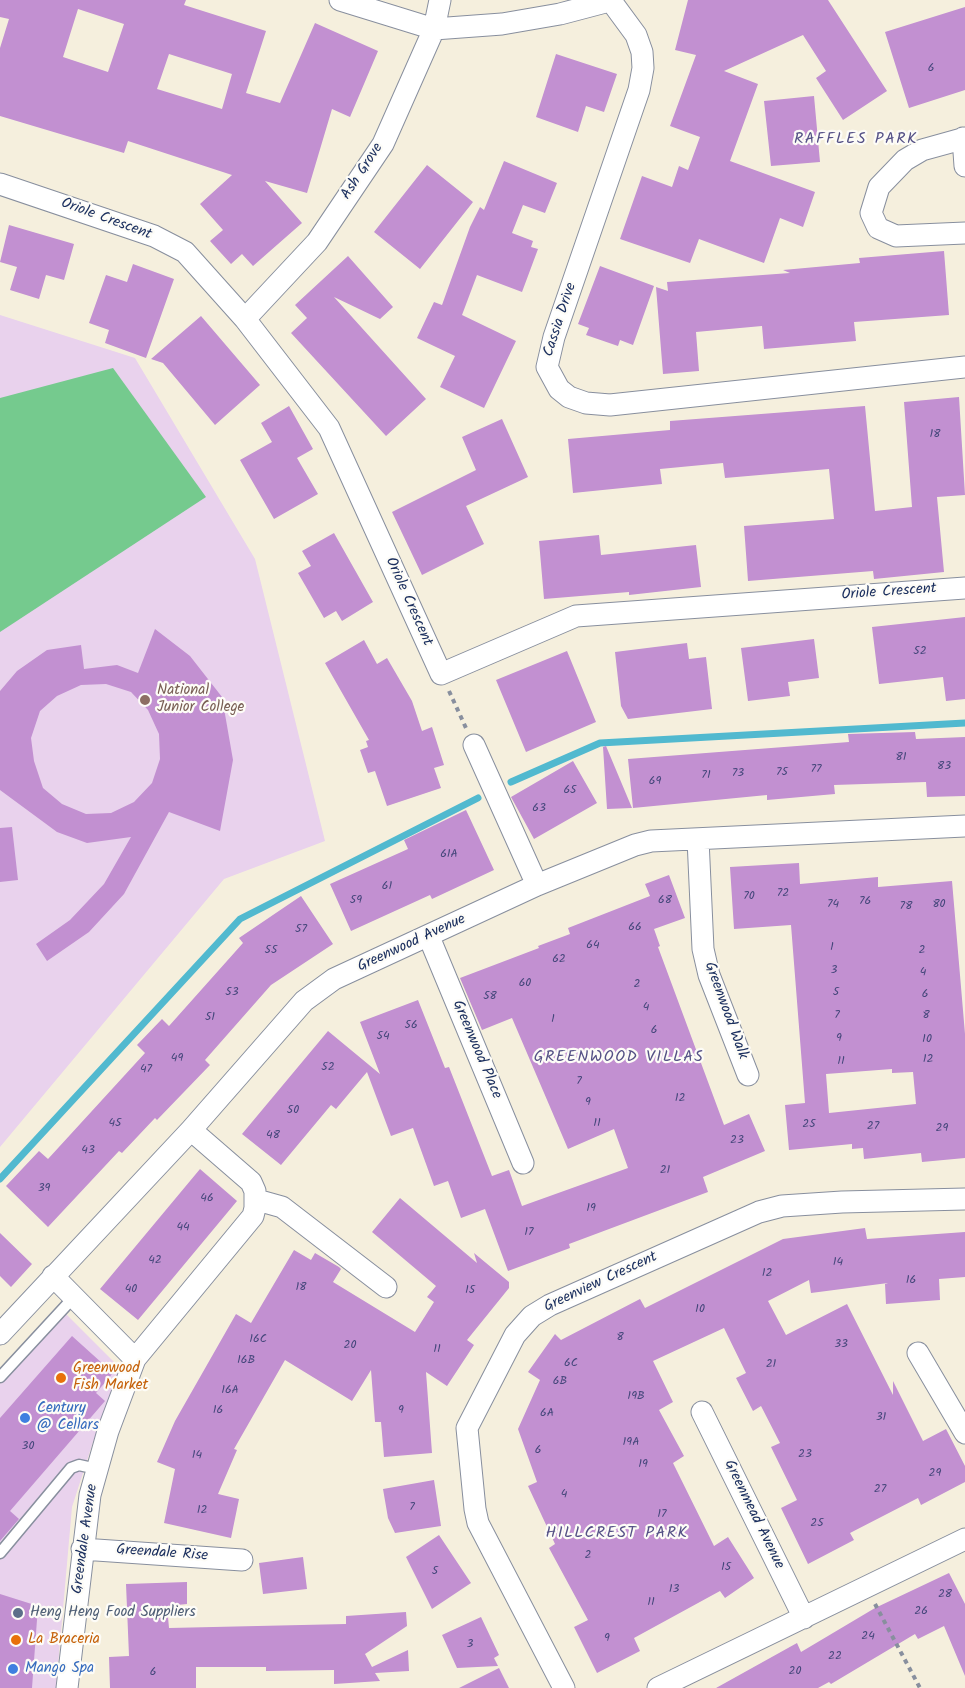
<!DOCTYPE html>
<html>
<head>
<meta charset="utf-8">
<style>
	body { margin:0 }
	canvas { display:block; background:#f5efdd }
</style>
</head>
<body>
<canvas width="965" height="1688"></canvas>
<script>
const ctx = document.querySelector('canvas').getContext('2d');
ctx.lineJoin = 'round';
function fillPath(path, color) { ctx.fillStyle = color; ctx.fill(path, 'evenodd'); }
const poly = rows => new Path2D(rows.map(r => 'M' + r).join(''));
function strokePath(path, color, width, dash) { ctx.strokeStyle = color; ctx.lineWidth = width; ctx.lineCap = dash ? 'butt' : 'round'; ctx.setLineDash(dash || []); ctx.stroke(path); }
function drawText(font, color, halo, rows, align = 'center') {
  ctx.font = font + ' Kalam,sans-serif'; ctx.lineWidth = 4.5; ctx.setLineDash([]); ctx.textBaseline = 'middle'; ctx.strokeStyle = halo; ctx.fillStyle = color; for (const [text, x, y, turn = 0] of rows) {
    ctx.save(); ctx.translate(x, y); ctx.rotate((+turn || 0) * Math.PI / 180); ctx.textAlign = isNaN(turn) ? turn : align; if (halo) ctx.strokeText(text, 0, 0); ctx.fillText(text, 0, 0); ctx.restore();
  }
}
fillPath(poly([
	[0,315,135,358,255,559,325,841,224,879,0,1147],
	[64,1312,123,1371,112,1403,93,1442,72,1507,56,1688,0,1688,0,1384]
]), '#e9d2ed');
fillPath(poly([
	[113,368,206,497,0,632,0,398]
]), '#75ca8e');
strokePath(poly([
	[511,782,600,743,965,723],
	[0,1179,240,919,478,798]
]), '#51b9cf', 7);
fillPath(poly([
	[0,0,186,0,184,5,266,31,246,93,280,103,315,23,378,51,350,117,332,109,307,193,265,181,302,223,253,266,242,254,231,264,210,241,223,230,200,204,232,175,128,141,124,153,0,116,0,48,9,19,0,17],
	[78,9,124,24,108,72,63,57],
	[169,54,232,74,222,109,157,89],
	[688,0,828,0,887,91,843,120,816,78,826,71,803,35,724,71,758,84,730,161,815,192,803,227,780,218,764,263,699,239,690,263,620,239,642,176,672,187,679,166,688,170,700,137,670,126,696,55,675,50],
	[965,7,965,90,909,108,885,32],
	[556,54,617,74,604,112,586,106,578,132,536,117],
	[814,96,820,162,771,166,764,101],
	[504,161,557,183,545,213,523,205,512,233,533,241,531,247,538,249,522,292,477,275,462,315,516,341,484,408,440,387,455,356,417,338,434,302,442,305,470,227,480,207,484,210],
	[427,165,473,202,420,269,374,232],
	[9,225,74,244,64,280,46,275,39,299,10,290,17,267,0,262],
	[944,251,949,315,854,322,856,341,764,349,762,326,696,332,699,371,663,374,656,287,668,291,667,282,790,273,783,270,860,263,859,258],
	[348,256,393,307,380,319,334,297,426,399,386,436,291,333,307,318,295,305],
	[133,264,174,279,146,358,105,343,109,330,89,323,106,275,127,282],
	[600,266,654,286,633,345,620,340,618,346,586,335,589,328,578,324],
	[201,316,260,385,215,425,163,363,151,359],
	[959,397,965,495,937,497,944,572,874,579,873,571,748,581,744,526,834,519,829,469,725,478,723,463,660,469,662,484,573,493,568,439,670,430,670,421,865,406,875,511,912,507,904,402],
	[289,406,313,449,297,458,318,494,274,519,240,460,272,442,261,423],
	[502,419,528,477,466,506,484,544,422,575,392,512,476,470,462,437],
	[334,533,373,602,342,621,336,611,324,618,298,573,311,566,302,551],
	[599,535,601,555,696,545,701,587,629,595,629,592,544,599,539,541],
	[965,617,965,699,946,701,943,677,879,684,872,627],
	[155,629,190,656,222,697,233,760,220,831,169,812,124,894,89,932,47,961,36,944,70,920,104,884,131,837,87,843,57,832,0,790,0,691,17,671,47,650,81,645,84,669,117,665,138,673],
	[106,684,131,692,148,710,159,734,160,759,152,783,134,802,111,813,86,814,62,804,43,788,34,761,31,738,40,711,57,696,81,685],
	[814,639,819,678,788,682,790,696,748,701,741,648],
	[364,640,377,664,387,658,412,701,422,731,432,727,444,765,434,768,441,788,387,806,375,771,368,773,360,750,368,747,366,741,369,740,325,663],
	[687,643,689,659,706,657,712,709,628,719,621,706,615,652],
	[567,651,596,722,526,752,496,680],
	[915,732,916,739,965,737,965,796,927,797,926,782,834,785,835,794,767,800,767,795,633,808,628,759,849,742,848,734],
	[606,746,632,808,607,809,603,747],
	[573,761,597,803,534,839,511,797],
	[466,810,494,870,432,899,430,895,351,931,330,884,408,849,404,840],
	[12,827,18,880,0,882,0,828],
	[799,863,800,884,878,877,878,887,952,881,965,1034,965,1158,922,1162,921,1153,864,1159,863,1148,852,1149,852,1144,789,1150,785,1105,805,1103,791,925,734,929,730,867],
	[892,1069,892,1073,913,1072,916,1104,829,1113,826,1074],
	[669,875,685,918,654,929,660,946,658,947,724,1125,749,1114,765,1151,703,1177,708,1192,569,1244,570,1248,508,1271,485,1209,461,1218,448,1181,434,1186,413,1128,391,1136,367,1072,336,1109,331,1105,281,1165,242,1134,328,1031,380,1074,360,1022,418,1000,445,1068,449,1067,492,1176,509,1170,522,1206,628,1168,614,1129,568,1149,512,1018,482,1030,460,978,539,948,538,946,570,934,568,928,650,896,645,884],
	[301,896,333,944,271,985,205,1060,210,1065,157,1120,155,1118,122,1153,119,1151,48,1227,6,1186,39,1151,48,1159,145,1053,137,1045,162,1019,169,1026,243,943,239,938],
	[200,1169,237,1201,138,1320,100,1289],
	[400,1198,477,1263,474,1253,509,1282,509,1288,467,1340,474,1345,447,1386,426,1372,432,1453,384,1457,381,1422,375,1422,371,1370,352,1401,285,1360,234,1449,237,1450,218,1494,239,1499,231,1538,164,1523,175,1469,157,1462,175,1421,236,1314,251,1323,294,1250,311,1260,315,1253,339,1267,341,1269,333,1282,415,1332,434,1302,427,1297,436,1286,372,1232],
	[865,1228,867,1239,965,1232,965,1277,939,1279,940,1300,886,1304,885,1284,888,1283,811,1293,809,1280,768,1301,786,1335,847,1304,893,1395,893,1381,923,1441,946,1429,965,1466,965,1482,921,1505,918,1498,850,1533,854,1540,808,1564,781,1508,797,1500,771,1447,780,1443,761,1406,753,1411,736,1378,746,1373,724,1328,653,1361,673,1402,659,1410,684,1456,673,1463,714,1546,728,1537,754,1578,725,1598,720,1591,634,1638,640,1651,597,1673,574,1627,588,1620,549,1548,555,1544,528,1486,537,1482,518,1429,540,1380,528,1372,555,1334,561,1340,640,1299,645,1308,783,1239],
	[0,1233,32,1264,11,1287,0,1276],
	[72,1336,113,1373,96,1393,105,1401,10,1511,19,1519,0,1541,0,1418],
	[434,1480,441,1526,395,1533,388,1518,383,1489],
	[439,1535,471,1583,432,1609,406,1557],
	[303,1557,307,1589,263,1594,259,1563],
	[949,1573,965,1604,965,1676,944,1626,918,1639,915,1634,831,1684,829,1682,818,1688,716,1688,797,1643,801,1652,875,1608],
	[187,1582,187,1604,167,1606,169,1628,346,1624,346,1616,406,1612,407,1626,365,1654,372,1667,408,1650,409,1671,375,1673,380,1681,334,1684,334,1670,266,1671,266,1667,196,1667,196,1688,110,1688,109,1657,129,1656,126,1584],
	[0,1594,38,1606,32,1688,0,1688],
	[481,1617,499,1655,494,1658,498,1666,457,1668,442,1635],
	[499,1668,509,1688,459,1688]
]), '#c290d1');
const service = poly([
	[0,1377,74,1297],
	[0,1553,71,1468,79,1465,97,1469]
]);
const minor = poly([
	[340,0,434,29,502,24,560,14,613,0],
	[611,1,636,35,642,52,643,68,639,90,554,337,547,367,559,389,569,397,586,403,610,405,965,367],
	[963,138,965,166],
	[965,138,922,150,905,160,879,187,871,213,878,228,896,236,965,233],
	[0,184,154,236,185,252,245,319,329,428,441,674,576,616,965,588],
	[245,319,317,242,383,144,434,29,440,0],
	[474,745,537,885],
	[698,839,703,949,709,975,748,1075],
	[429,937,523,1163],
	[257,1200,282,1207,386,1287],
	[53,1276,135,1359],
	[0,1334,191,1130,304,1001,334,979,537,885,635,845,651,841,965,826],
	[918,1353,965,1433],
	[702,1412,804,1618],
	[82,1549,242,1560],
	[67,1688,90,1495,108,1431,135,1359,253,1216,255,1208,255,1191,251,1182,191,1130],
	[564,1688,478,1523,475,1509,467,1428,515,1335,532,1316,550,1305,759,1212,782,1206,842,1202,965,1199],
	[658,1688,965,1539]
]);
strokePath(service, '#888f9e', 13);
strokePath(minor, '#888f9e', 23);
strokePath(poly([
	[449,691,466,728],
	[875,1604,920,1688]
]), '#888f9e', 4, [4.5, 4.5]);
strokePath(service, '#fff', 10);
strokePath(minor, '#fff', 21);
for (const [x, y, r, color] of [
	[145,700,6,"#8d6e63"],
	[61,1378,6,"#e8710a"],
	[25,1418,6,"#3f7fe0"],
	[18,1613,6,"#5c6f8a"],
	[16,1640,6,"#e8710a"],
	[13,1669,6,"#3f7fe0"]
]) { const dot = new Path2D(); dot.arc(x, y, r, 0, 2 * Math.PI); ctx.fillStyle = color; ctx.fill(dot); strokePath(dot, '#fdfcf7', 2); }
drawText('12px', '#45477b', null, [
	["6",931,69],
	["18",935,435],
	["52",920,652],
	["81",901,758],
	["83",944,767],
	["77",816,770],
	["75",782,773],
	["73",738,774],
	["71",706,776],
	["69",655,782],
	["65",570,791],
	["63",539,809],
	["61A",449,855],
	["61",387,887],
	["72",783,894],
	["70",749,897],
	["59",356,901],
	["68",665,901],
	["76",865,902],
	["74",833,905],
	["80",939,905],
	["78",906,907],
	["66",635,928],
	["57",301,930],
	["64",593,946],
	["1",832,948],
	["55",271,951],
	["2",922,951],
	["62",559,960],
	["3",834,971],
	["4",923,973],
	["60",525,984],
	["2",637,985],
	["53",232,993],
	["5",836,993],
	["6",925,995],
	["58",490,997],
	["4",646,1008],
	["7",837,1016],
	["8",926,1016],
	["51",210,1018],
	["1",553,1020],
	["56",411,1026],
	["6",654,1031],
	["54",383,1037],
	["9",839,1039],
	["10",927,1040],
	["49",177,1059],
	["12",928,1060],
	["11",841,1062],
	["52",328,1068],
	["47",146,1070],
	["7",579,1082],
	["12",680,1099],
	["9",588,1103],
	["50",293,1111],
	["45",115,1124],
	["11",597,1124],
	["25",809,1125],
	["27",873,1127],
	["29",942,1129],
	["48",273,1136],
	["23",737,1141],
	["43",88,1151],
	["21",665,1171],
	["39",44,1189],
	["46",207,1199],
	["19",591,1209],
	["44",183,1228],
	["17",529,1233],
	["42",155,1261],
	["14",838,1263],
	["12",767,1274],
	["16",911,1281],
	["18",301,1288],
	["40",131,1290],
	["15",470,1291],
	["10",700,1310],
	["8",620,1338],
	["16C",258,1340],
	["33",841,1345],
	["20",350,1346],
	["11",437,1350],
	["16B",246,1361],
	["6C",571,1364],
	["21",771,1365],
	["6B",560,1382],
	["16A",230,1391],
	["19B",636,1397],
	["16",218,1411],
	["9",401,1411],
	["6A",547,1414],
	["31",881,1418],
	["19A",631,1443],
	["30",28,1447],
	["6",538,1451],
	["23",805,1455],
	["14",197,1456],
	["19",643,1465],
	["29",935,1474],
	["27",880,1490],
	["4",564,1495],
	["7",412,1508],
	["12",202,1511],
	["17",662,1515],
	["25",817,1524],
	["2",588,1556],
	["15",726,1568],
	["5",435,1572],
	["13",674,1590],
	["28",945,1595],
	["11",651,1603],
	["26",921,1612],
	["24",868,1637],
	["9",607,1639],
	["3",470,1645],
	["22",835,1657],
	["20",795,1672],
	["6",153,1673]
]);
drawText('15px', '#1b2f5e', '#fdfcf7', [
	["Ash Grove",363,172,-57],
	["Oriole Crescent",106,220,20],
	["Cassia Drive",561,320,-72],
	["Oriole Crescent",889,593,-4],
	["Oriole Crescent",408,602,66],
	["Greenwood Avenue",412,944,-25],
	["Greenwood Walk",725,1011,70],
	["Greenwood Place",476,1050,67],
	["Greenview Crescent",601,1283,-25],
	["Greenmead Avenue",753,1515,64],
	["Greendale Avenue",86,1539,-82],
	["Greendale Rise",162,1554,4]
]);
drawText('15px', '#785e54', '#fdfcf7', [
	["National",157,691],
	["Junior College",157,708]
], 'left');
drawText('15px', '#c56008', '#fdfcf7', [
	["Greenwood",73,1369],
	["Fish Market",73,1386],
	["La Braceria",28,1640]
], 'left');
drawText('15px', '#366cbe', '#fdfcf7', [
	["Century",37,1409],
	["@ Cellars",37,1426],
	["Mango Spa",25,1669]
], 'left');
drawText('15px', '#4e5e75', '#fdfcf7', [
	["Heng Heng Food Suppliers",30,1613]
], 'left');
ctx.letterSpacing = '1.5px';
drawText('16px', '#555186', '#fdfcf7', [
	["RAFFLES PARK",856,140],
	["GREENWOOD VILLAS",619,1058],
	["HILLCREST PARK",617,1534]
]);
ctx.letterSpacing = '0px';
</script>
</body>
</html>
